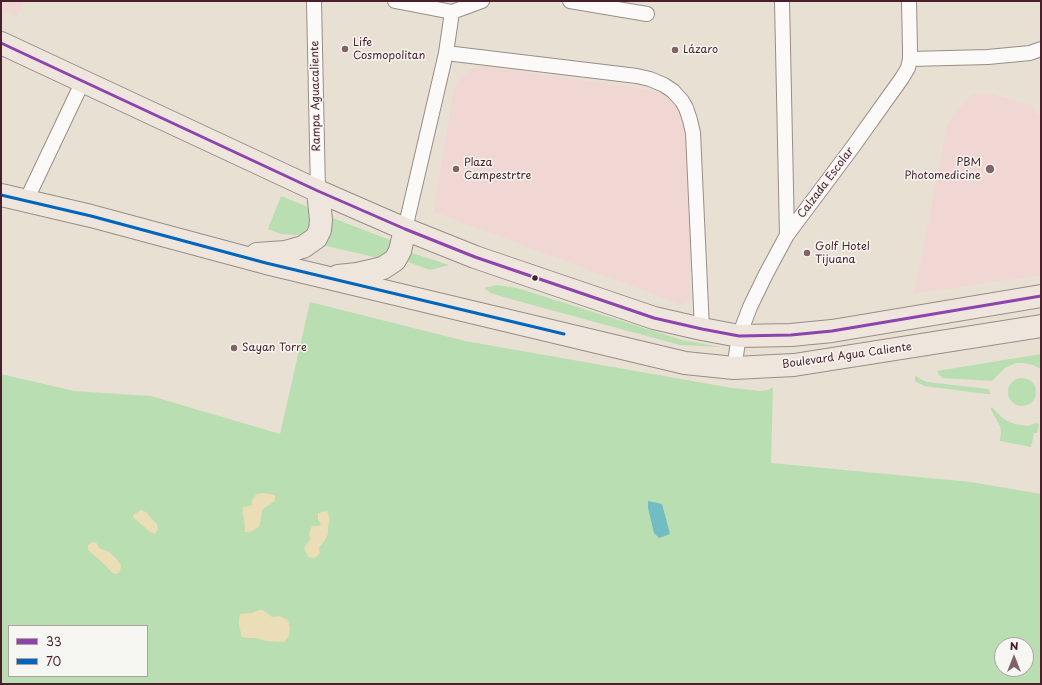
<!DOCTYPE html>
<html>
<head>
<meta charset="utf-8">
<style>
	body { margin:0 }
	#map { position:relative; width:1042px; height:685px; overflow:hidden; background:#e8e0d2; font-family:"Playpen Sans",sans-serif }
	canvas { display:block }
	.frame { position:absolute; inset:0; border:2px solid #4a1f2b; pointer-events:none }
	.legend { position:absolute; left:8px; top:625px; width:140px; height:52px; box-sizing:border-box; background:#f6f6f2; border:1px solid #b1a0a2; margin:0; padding:5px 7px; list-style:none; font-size:12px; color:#4a1f2b }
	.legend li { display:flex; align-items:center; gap:8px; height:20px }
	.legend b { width:20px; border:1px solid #b1a0a2 }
	.north { position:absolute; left:994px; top:637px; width:40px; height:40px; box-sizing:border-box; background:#f6f6f2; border:1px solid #b1a0a2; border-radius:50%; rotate:0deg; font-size:11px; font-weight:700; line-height:16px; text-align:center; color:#4a1f2b }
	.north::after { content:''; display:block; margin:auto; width:14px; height:18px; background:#816365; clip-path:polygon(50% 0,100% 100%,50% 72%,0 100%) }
</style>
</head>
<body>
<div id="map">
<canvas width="1042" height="685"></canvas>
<div class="frame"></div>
<ul class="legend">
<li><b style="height:5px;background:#8e44ad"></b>33</li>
<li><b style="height:5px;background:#0065bd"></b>70</li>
</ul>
<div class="north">N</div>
</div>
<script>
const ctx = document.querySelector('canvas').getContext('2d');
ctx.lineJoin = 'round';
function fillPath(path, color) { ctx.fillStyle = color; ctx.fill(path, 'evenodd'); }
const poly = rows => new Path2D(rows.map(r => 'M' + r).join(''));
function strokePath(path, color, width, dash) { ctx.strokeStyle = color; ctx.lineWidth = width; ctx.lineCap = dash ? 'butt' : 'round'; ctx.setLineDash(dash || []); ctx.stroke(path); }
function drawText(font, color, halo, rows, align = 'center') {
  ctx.font = font + ' "Playpen Sans",sans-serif'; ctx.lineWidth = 3; ctx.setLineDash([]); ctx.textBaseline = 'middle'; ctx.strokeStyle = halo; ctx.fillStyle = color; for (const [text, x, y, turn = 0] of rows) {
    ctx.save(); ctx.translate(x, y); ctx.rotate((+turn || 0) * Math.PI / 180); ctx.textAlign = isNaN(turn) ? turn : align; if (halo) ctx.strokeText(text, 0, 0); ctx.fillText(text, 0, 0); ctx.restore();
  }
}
fillPath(poly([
	[1,1,24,1,17,17,1,10],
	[481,66,652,90,673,98,689,131,690,300,682,305,434,212,434,206,454,89,458,80,472,68],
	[987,93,1033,105,1035,113,1041,116,1041,275,914,294,948,122,972,94]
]), '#f0d7d3');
fillPath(poly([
	[281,196,306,206,312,212,311,227,303,235,295,235,281,234,268,229],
	[330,217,390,240,391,246,388,254,378,258,322,245],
	[409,252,449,265,430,270,408,262],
	[497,285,517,288,682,340,721,347,680,345,514,300,491,293,484,288],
	[310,302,465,341,732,388,760,391,768,390,773,387,771,463,971,482,1041,494,1041,684,1,684,1,374,74,391,151,396,280,434],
	[9,626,147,626,147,676,9,676],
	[1002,645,1026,645,1026,669,1002,669],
	[1041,354,1041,369,1033,365,1024,363,1016,363,1005,368,992,381,943,378,939,375,937,371],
	[915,376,916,376,920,379,927,382,988,389,990,392,990,394,987,394,924,386,915,381],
	'1008 392a14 14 0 1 1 28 0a14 14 0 1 1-28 0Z',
	[992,407,1001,417,1007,421,1015,424,1028,426,1036,423,1039,424,1037,433,1034,433,1031,447,1000,441,1001,431,1000,426,991,410,991,408]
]), '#b9deb2');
fillPath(poly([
	[262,493,275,495,275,501,264,508,262,511,261,519,259,527,250,532,245,532,244,518,242,513,243,507,252,505,252,501,256,494],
	[141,510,146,512,149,516,157,524,158,530,155,534,150,532,133,517,133,515],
	[327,511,330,520,328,526,328,534,325,540,319,548,320,553,316,557,313,558,308,557,304,548,311,538,309,535,310,530,312,526,316,526,321,525,318,519,318,513,322,512],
	[93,542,96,542,99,548,109,552,115,557,121,565,120,572,117,574,112,573,105,565,88,550,88,545],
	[259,610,263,610,272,617,279,616,288,620,290,629,289,636,284,642,266,641,257,638,248,638,242,637,239,626,239,619,240,614,251,613]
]), '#ebddb5');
fillPath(poly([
	[648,501,662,504,670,534,659,538,654,533,648,508]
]), '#72bcc3');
const street = poly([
	[314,1,318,191],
	[395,1,452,12,482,1],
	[570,1,647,14],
	[782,1,787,235],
	[446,53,637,76,650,79,664,85,673,91,682,101,686,108,690,120,693,133,702,329],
	[910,59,988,57,1030,53,1041,49],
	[26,201,83,81],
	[405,229,446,53,452,12],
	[734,368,739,336,750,307,766,274,787,235,852,148,902,78,908,68,910,59,910,50,909,1]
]);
const primary = poly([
	[1,43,318,191,405,229,475,257,654,318,702,329,739,336,791,335,832,331,1041,296],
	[1,195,91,216,266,263,685,363,734,368,794,365,1041,326],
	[257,254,285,252,303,247,316,238,320,230,321,220,318,191],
	[338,276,357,274,383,268,395,260,400,251,405,229]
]);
strokePath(street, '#988d88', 16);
strokePath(primary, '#988d88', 24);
strokePath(street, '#fcfaf8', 14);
strokePath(primary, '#eee5dd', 22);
strokePath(poly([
	[1,43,318,191,405,229,475,257,654,318,702,329,739,336,791,335,832,331,1041,296]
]), '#8e44ad', 3);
strokePath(poly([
	[1,195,91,216,266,263,564,334]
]), '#0065bd', 3);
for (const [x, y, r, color] of [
	[345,49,4,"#816365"],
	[675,50,4,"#816365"],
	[456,169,4,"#816365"],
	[990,169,5,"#816365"],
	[807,253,4,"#816365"],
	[535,278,3.5,"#4a1f2b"],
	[234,348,4,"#816365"]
]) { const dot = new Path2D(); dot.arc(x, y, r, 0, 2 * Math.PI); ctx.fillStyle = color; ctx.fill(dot); strokePath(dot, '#f6f6f2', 1.5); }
drawText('11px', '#4a1f2b', '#f6f6f2', [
	["Life",353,43],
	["Cosmopolitan",353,56],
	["Lázaro",683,50],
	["Plaza",464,163],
	["Campestrtre",464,176],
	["PBM",981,163,"right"],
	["Photomedicine",981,176,"right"],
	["Golf Hotel",815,247],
	["Tijuana",815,260],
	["Sayan Torre",242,348]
], 'left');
drawText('11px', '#4a1f2b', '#f6f6f2', [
	["Rampa Aguacaliente",316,96,-91],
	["Calzada Escolar",826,183,-53],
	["Boulevard Agua Caliente",847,356,-8]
]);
</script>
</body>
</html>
